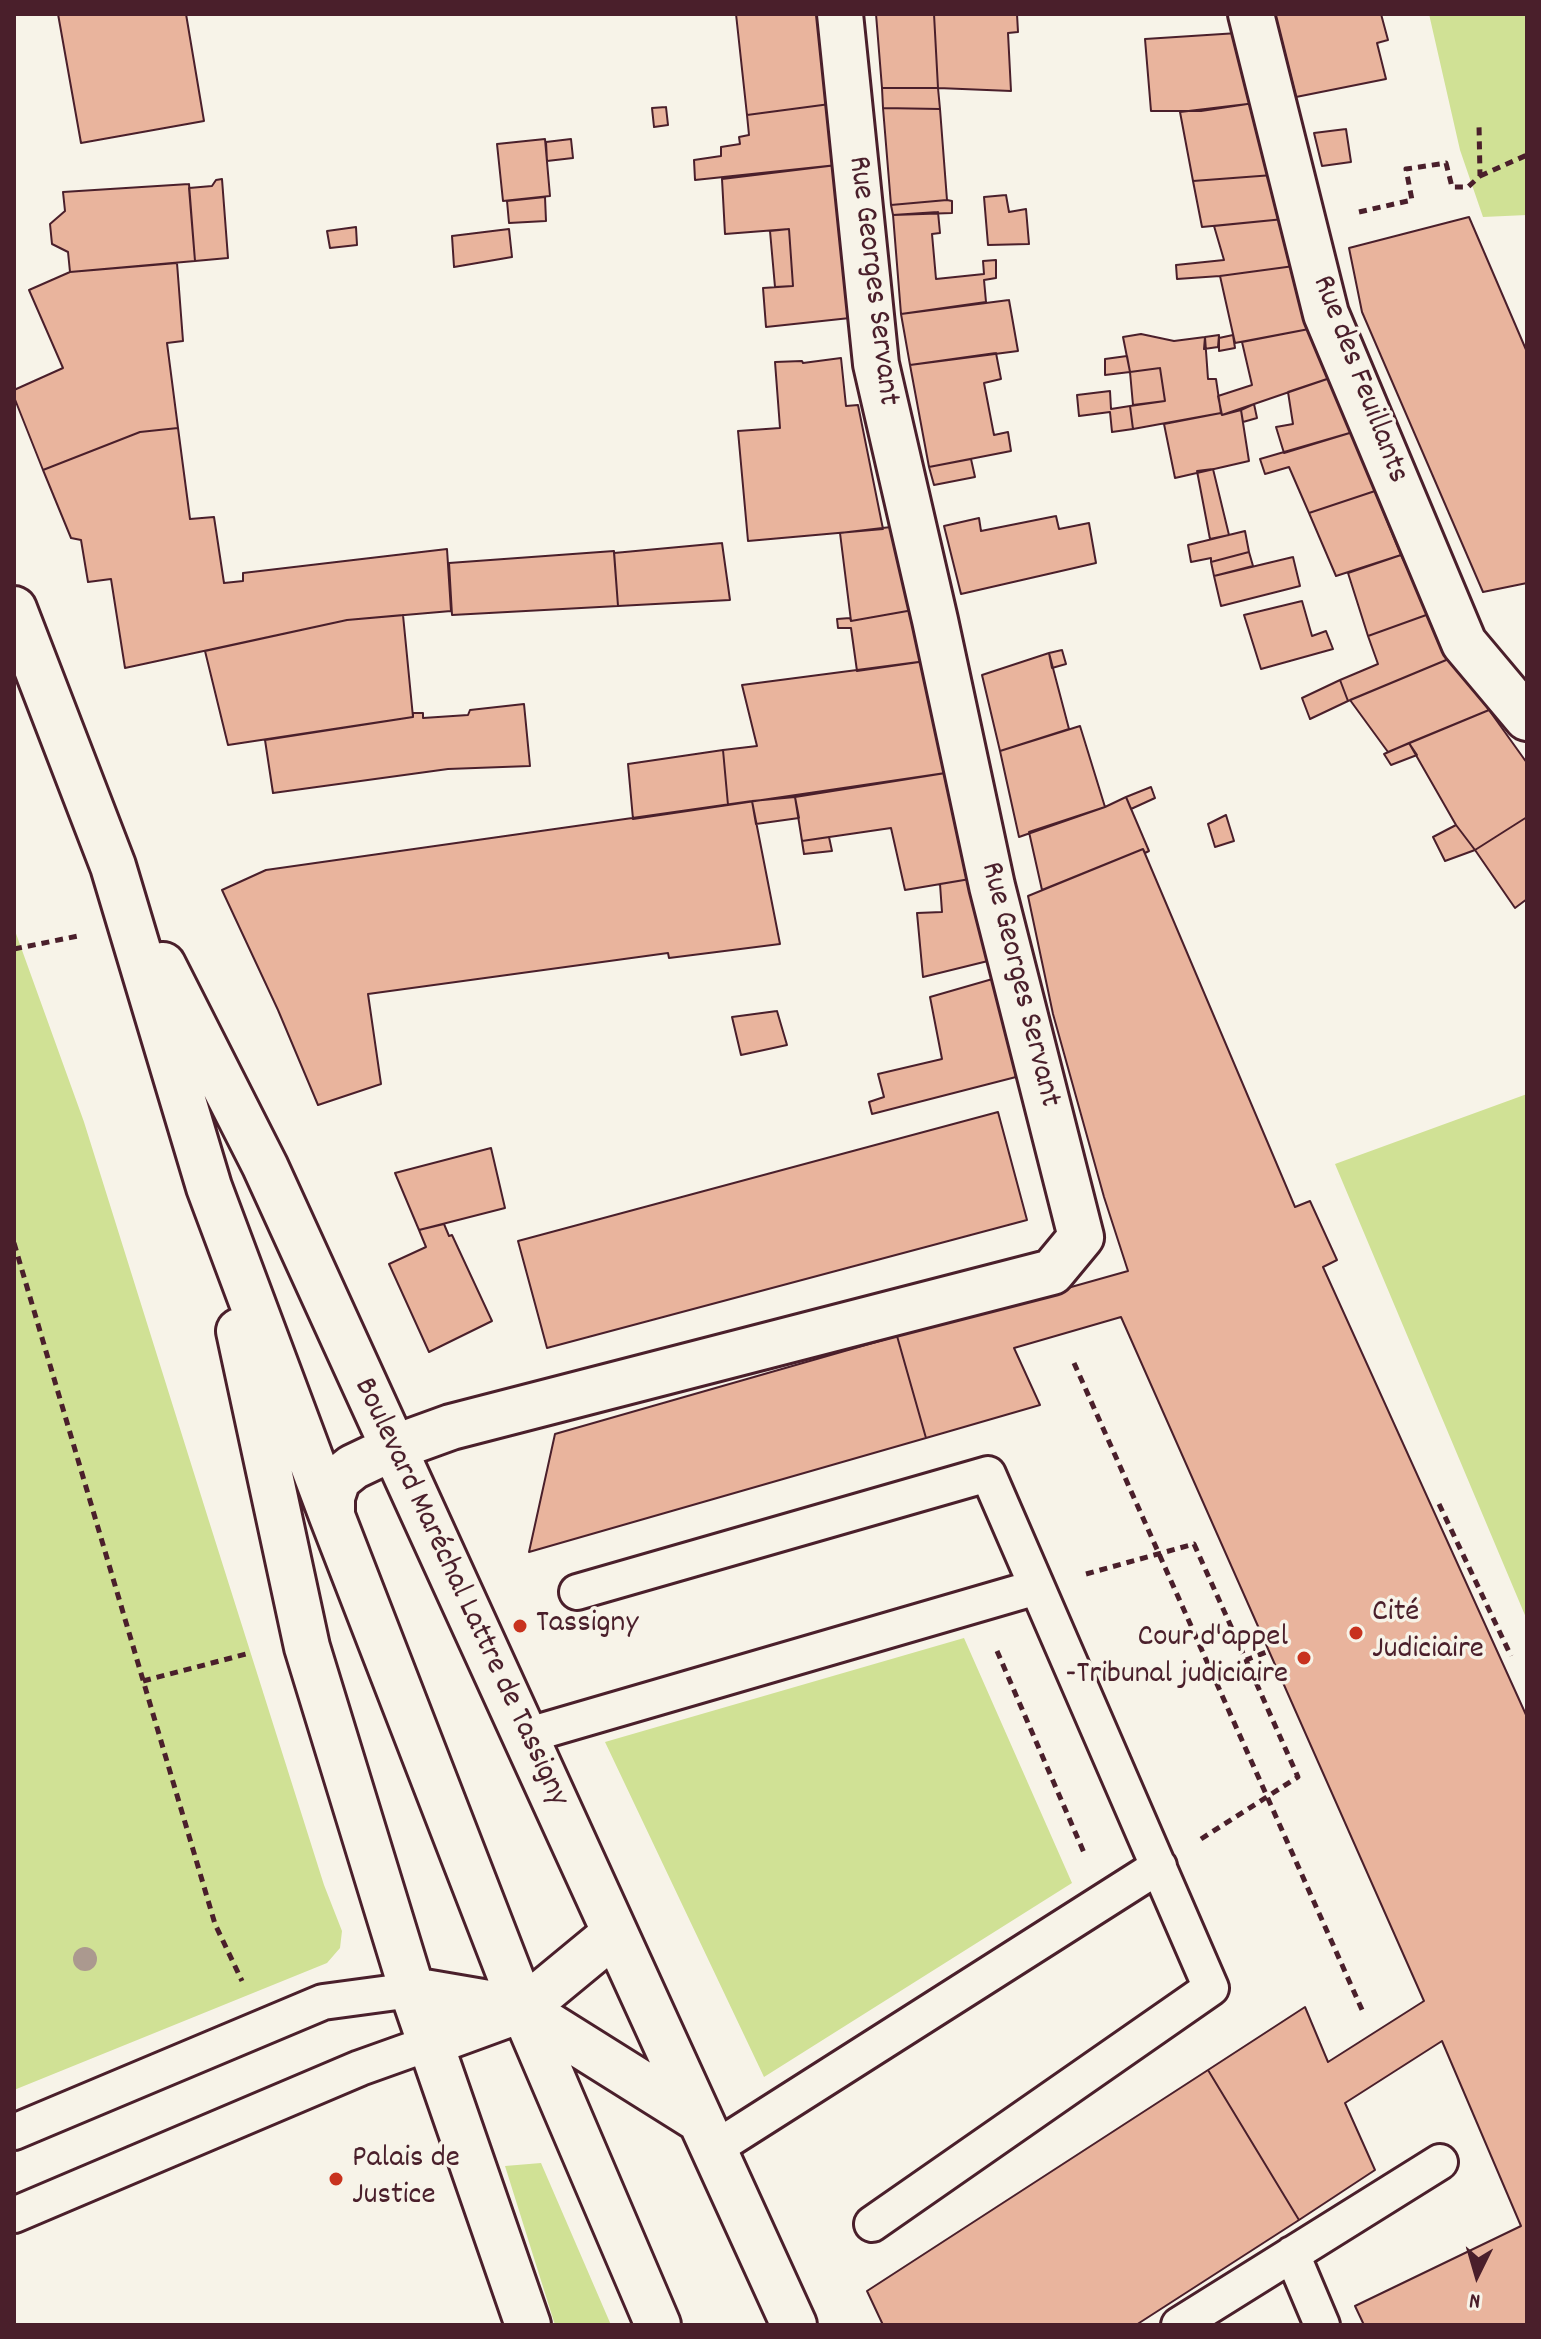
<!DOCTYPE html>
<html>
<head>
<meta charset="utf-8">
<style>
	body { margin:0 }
	#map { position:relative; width:1541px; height:2339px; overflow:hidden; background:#f7f3e8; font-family:Dekko,sans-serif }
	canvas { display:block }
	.frame { position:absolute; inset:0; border:16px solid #4a1f2b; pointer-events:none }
	.north { position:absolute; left:1437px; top:2235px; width:80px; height:80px; -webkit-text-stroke:6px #f7f3e8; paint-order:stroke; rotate:185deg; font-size:22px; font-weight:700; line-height:32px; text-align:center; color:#4a1f2b }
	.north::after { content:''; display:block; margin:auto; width:28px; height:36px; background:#4a1f2b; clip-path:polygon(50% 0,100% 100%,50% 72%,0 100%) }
</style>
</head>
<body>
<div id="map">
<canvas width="1541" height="2339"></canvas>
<div class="frame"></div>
<div class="north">N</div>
</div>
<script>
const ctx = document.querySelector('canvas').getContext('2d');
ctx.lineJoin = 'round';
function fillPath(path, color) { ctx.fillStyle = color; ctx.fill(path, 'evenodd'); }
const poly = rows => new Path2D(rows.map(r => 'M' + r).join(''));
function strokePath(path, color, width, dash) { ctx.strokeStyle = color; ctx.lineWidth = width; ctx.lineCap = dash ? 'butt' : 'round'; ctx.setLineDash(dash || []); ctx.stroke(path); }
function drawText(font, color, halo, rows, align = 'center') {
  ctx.font = font + ' Dekko,sans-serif'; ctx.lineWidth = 7; ctx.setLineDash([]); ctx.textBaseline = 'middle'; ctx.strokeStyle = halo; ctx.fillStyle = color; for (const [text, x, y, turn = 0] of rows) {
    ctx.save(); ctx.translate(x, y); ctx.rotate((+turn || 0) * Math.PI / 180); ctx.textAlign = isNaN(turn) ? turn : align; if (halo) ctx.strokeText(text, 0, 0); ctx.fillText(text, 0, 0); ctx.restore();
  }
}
fillPath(poly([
	[1429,14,1527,14,1527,215,1483,217,1460,150],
	[14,928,84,1122,208,1518,324,1885,342,1931,340,1948,327,1963,14,2090],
	[1527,1094,1527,1620,1335,1164],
	[964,1638,1072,1883,764,2077,605,1742],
	[541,2163,611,2325,555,2325,505,2166]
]), '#d0e195');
const building = poly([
	[58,14,186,14,204,121,81,143,58,14],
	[736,14,822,14,830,104,747,115,736,14],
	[876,14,934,14,938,88,882,88,876,14],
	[934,14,1017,14,1018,32,1008,33,1011,91,938,88,934,14],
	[1275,14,1381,14,1388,40,1377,43,1386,79,1296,97,1275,14],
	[1238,33,1254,103,1201,111,1151,111,1145,39,1238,33],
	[882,88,938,88,940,109,883,108,882,88],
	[1256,103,1273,175,1193,181,1180,112,1256,103],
	[830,104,837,165,695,180,694,160,721,156,721,147,740,144,739,137,749,135,747,115,830,104],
	[666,107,668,125,654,127,652,108,666,107],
	[883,108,940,109,947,200,891,205,883,108],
	[1346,129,1351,162,1322,166,1314,133,1346,129],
	[545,139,550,196,503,201,497,144,545,139],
	[571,139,573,158,547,161,546,142,571,139],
	[837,165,850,318,766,327,763,288,793,286,789,229,725,234,722,179,837,165],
	[1273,175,1284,219,1202,227,1193,181,1273,175],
	[222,179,228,258,195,261,189,188,212,186,216,180,222,179],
	[189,184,195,261,70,272,68,252,52,244,50,224,65,211,63,192,189,184],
	[1006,195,1009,212,1026,209,1029,244,988,245,984,197,1006,195],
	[545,197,546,221,509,223,507,201,545,197],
	[947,200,952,201,952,213,893,215,891,205,947,200],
	[938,212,940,233,932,234,936,279,984,274,983,261,996,260,996,278,984,280,986,302,901,314,893,215,938,212],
	[1469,217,1527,352,1527,583,1483,592,1362,312,1349,248,1469,217],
	[1284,219,1294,266,1220,276,1177,279,1176,265,1224,260,1214,226,1284,219],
	[356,227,357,245,330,248,327,231,356,227],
	[509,229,512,257,454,267,452,236,509,229],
	[789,229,793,286,775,287,770,231,789,229],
	[177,263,183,341,167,343,178,428,140,432,43,470,14,397,14,390,63,368,29,290,70,272,177,263],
	[1294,266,1309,329,1235,343,1220,276,1294,266],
	[1009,300,1018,351,910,365,901,314,1009,300],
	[1309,329,1327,376,1332,374,1333,377,1222,415,1218,396,1252,385,1242,342,1309,329],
	[1141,334,1174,341,1205,337,1208,379,1216,379,1221,413,1133,429,1130,406,1165,401,1160,368,1130,372,1123,337,1141,334],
	[1219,335,1218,347,1204,349,1205,337,1219,335],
	[1233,335,1235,348,1219,351,1219,338,1233,335],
	[996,353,1001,379,984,383,994,435,1008,432,1011,451,929,467,910,365,996,353],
	[1127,356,1130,372,1105,375,1105,359,1127,356],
	[841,358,846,406,858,405,883,529,748,541,738,431,780,428,775,362,802,361,803,363,841,358],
	[1160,368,1165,401,1133,405,1130,372,1160,368],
	[1333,377,1353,432,1284,453,1276,427,1293,424,1288,392,1333,377],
	[1110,391,1111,409,1130,406,1133,429,1112,432,1110,412,1079,416,1077,395,1110,391],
	[1254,404,1257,418,1243,422,1241,410,1254,404],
	[1241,410,1249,461,1175,478,1164,424,1221,413,1222,415,1241,410],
	[178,428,190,519,214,517,224,583,243,581,243,573,447,549,451,611,347,620,125,668,111,579,88,582,81,540,71,538,43,470,140,432,178,428],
	[1353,432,1375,491,1309,513,1289,467,1265,474,1260,459,1353,432],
	[971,459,975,477,934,485,929,467,971,459],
	[1213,469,1229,535,1210,539,1197,471,1213,469],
	[1375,491,1401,555,1336,576,1309,513,1375,491],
	[1056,516,1059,529,1089,523,1096,563,961,594,944,526,979,518,981,531,1056,516],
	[891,527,913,610,851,621,840,533,891,527],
	[1245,531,1249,552,1211,562,1211,558,1191,562,1188,545,1245,531],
	[722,543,730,600,618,606,614,553,722,543],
	[614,551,618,606,452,615,449,563,614,551],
	[1249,552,1253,566,1214,576,1211,562,1249,552],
	[1401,555,1429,614,1368,636,1348,573,1401,555],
	[1293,557,1300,586,1221,606,1214,576,1293,557],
	[1302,601,1312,636,1326,631,1333,649,1261,669,1244,615,1302,601],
	[913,610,926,661,857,671,851,628,838,628,837,619,850,618,851,621,913,610],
	[1429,614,1451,658,1348,701,1340,680,1378,664,1368,636,1429,614],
	[403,615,413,717,228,745,205,651,347,620,403,615],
	[1062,650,1066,664,1052,668,1049,653,1062,650],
	[1049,653,1069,729,1000,751,982,675,1049,653],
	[1451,658,1489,710,1388,752,1350,700,1451,658],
	[926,661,952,772,728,805,723,750,757,746,742,685,926,661],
	[1340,680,1348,701,1310,719,1302,698,1340,680],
	[524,704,530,766,448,769,273,793,265,740,413,717,413,713,423,713,423,718,468,715,470,710,524,704],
	[1489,710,1527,763,1527,817,1475,850,1456,825,1409,743,1489,710],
	[1080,726,1105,807,1019,837,1000,751,1080,726],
	[1409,743,1417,755,1391,765,1384,754,1409,743],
	[723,750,728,805,633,819,628,764,723,750],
	[952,772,976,878,905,890,891,828,802,841,795,797,952,772],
	[1151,787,1155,798,1131,809,1126,797,1151,787],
	[795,797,799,818,756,824,752,801,795,797],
	[1126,797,1149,851,1145,853,1143,849,1042,890,1029,832,1105,807,1126,797],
	[752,801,780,944,669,958,668,953,368,994,381,1084,318,1105,278,1010,222,890,266,870,752,801],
	[1226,815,1234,841,1215,847,1208,824,1226,815],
	[1527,817,1527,899,1515,908,1475,850,1527,817],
	[1456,825,1475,850,1445,861,1433,837,1456,825],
	[829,837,832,851,804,854,802,841,829,837],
	[1143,849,1295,1207,1310,1201,1337,1260,1323,1267,1527,1717,1527,2325,1364,2325,1355,2306,1521,2226,1442,2041,1345,2103,1375,2170,1299,2220,1208,2070,1305,2007,1328,2062,1424,2001,1121,1317,1014,1348,1040,1405,926,1438,897,1336,1128,1271,1104,1197,1053,1014,1028,896,1143,849],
	[976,878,992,960,923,977,917,913,942,912,940,884,976,878],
	[996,978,1016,1077,872,1114,869,1102,884,1097,878,1074,942,1059,930,997,996,978],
	[777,1011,787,1045,741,1055,732,1017,777,1011],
	[998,1112,1027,1220,547,1348,518,1241,998,1112],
	[491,1148,505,1208,419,1230,395,1173,491,1148],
	[444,1224,449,1236,452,1235,492,1321,429,1352,389,1264,426,1247,419,1230,444,1224],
	[897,1336,926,1438,529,1552,555,1434,897,1336],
	[1208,2070,1299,2220,1136,2325,883,2325,867,2291,1208,2070]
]);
fillPath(building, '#e9b49d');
strokePath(building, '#4a1f2b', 2);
const lane = poly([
	[577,1592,988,1474,1211,1988,872,2224],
	[525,1736,1037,1587],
	[14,2132,323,2002,412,1990],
	[714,2149,1159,1866],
	[14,2215,360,2068,430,2043],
	[1292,2254,1322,2325],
	[1179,2325,1440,2162]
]);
const street = poly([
	[1251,14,1326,314,1464,643,1527,718],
	[393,1448,451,1427,1052,1272,1081,1237,992,886,935,620,876,364,840,14]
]);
const secondary = poly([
	[14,609,113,866,209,1187,332,1516,523,2009,658,2325],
	[163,965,265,1166,794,2325],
	[239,1331,307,1647,412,1990,528,2325],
	[332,1516,332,1497,338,1479,353,1467,393,1448],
	[412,1990,523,2009,700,2120],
	[430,2043,523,2009,615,1933]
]);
strokePath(lane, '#4a1f2b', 40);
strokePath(street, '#4a1f2b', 50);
strokePath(secondary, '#4a1f2b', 50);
strokePath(poly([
	[1480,176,1527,155],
	[1359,212,1412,200,1406,169,1446,163,1452,187,1468,187,1480,176,1479,125],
	[14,949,78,936],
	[14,1243,215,1924,242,1981],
	[1074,1363,1363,2012],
	[1439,1504,1511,1656],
	[1086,1574,1194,1544,1246,1660,1269,1651],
	[997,1651,1085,1855],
	[143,1681,250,1653],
	[1201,1839,1298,1777,1246,1660]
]), '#4a1f2b', 5, [8, 6]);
strokePath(lane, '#f7f3e8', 34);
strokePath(street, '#f7f3e8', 44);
strokePath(secondary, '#f7f3e8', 44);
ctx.fillStyle = '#ab998f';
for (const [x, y] of [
	[85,1959]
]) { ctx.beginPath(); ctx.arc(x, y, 12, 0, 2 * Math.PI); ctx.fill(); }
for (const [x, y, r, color] of [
	[520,1626,8,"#c8321e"],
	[1356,1633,8,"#c8321e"],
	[1304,1658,8,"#c8321e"],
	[336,2179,8,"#c8321e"]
]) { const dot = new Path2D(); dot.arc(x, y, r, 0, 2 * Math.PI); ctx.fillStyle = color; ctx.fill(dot); strokePath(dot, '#f7f3e8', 3); }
drawText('32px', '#4a1f2b', '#f7f3e8', [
	["Rue Georges Servant",871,281,83],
	["Rue des Feuillants",1358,380,69],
	["Rue Georges Servant",1018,985,76],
	["Boulevard Maréchal Lattre de Tassigny",459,1593,65]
]);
drawText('32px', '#4a1f2b', '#f7f3e8', [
	["Cité",1372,1615],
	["Judiciaire",1372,1652],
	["Tassigny",536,1626],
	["Cour d'appel",1288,1640,"right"],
	["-Tribunal judiciaire",1288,1677,"right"],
	["Palais de",352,2161],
	["Justice",352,2198]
], 'left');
</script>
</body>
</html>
